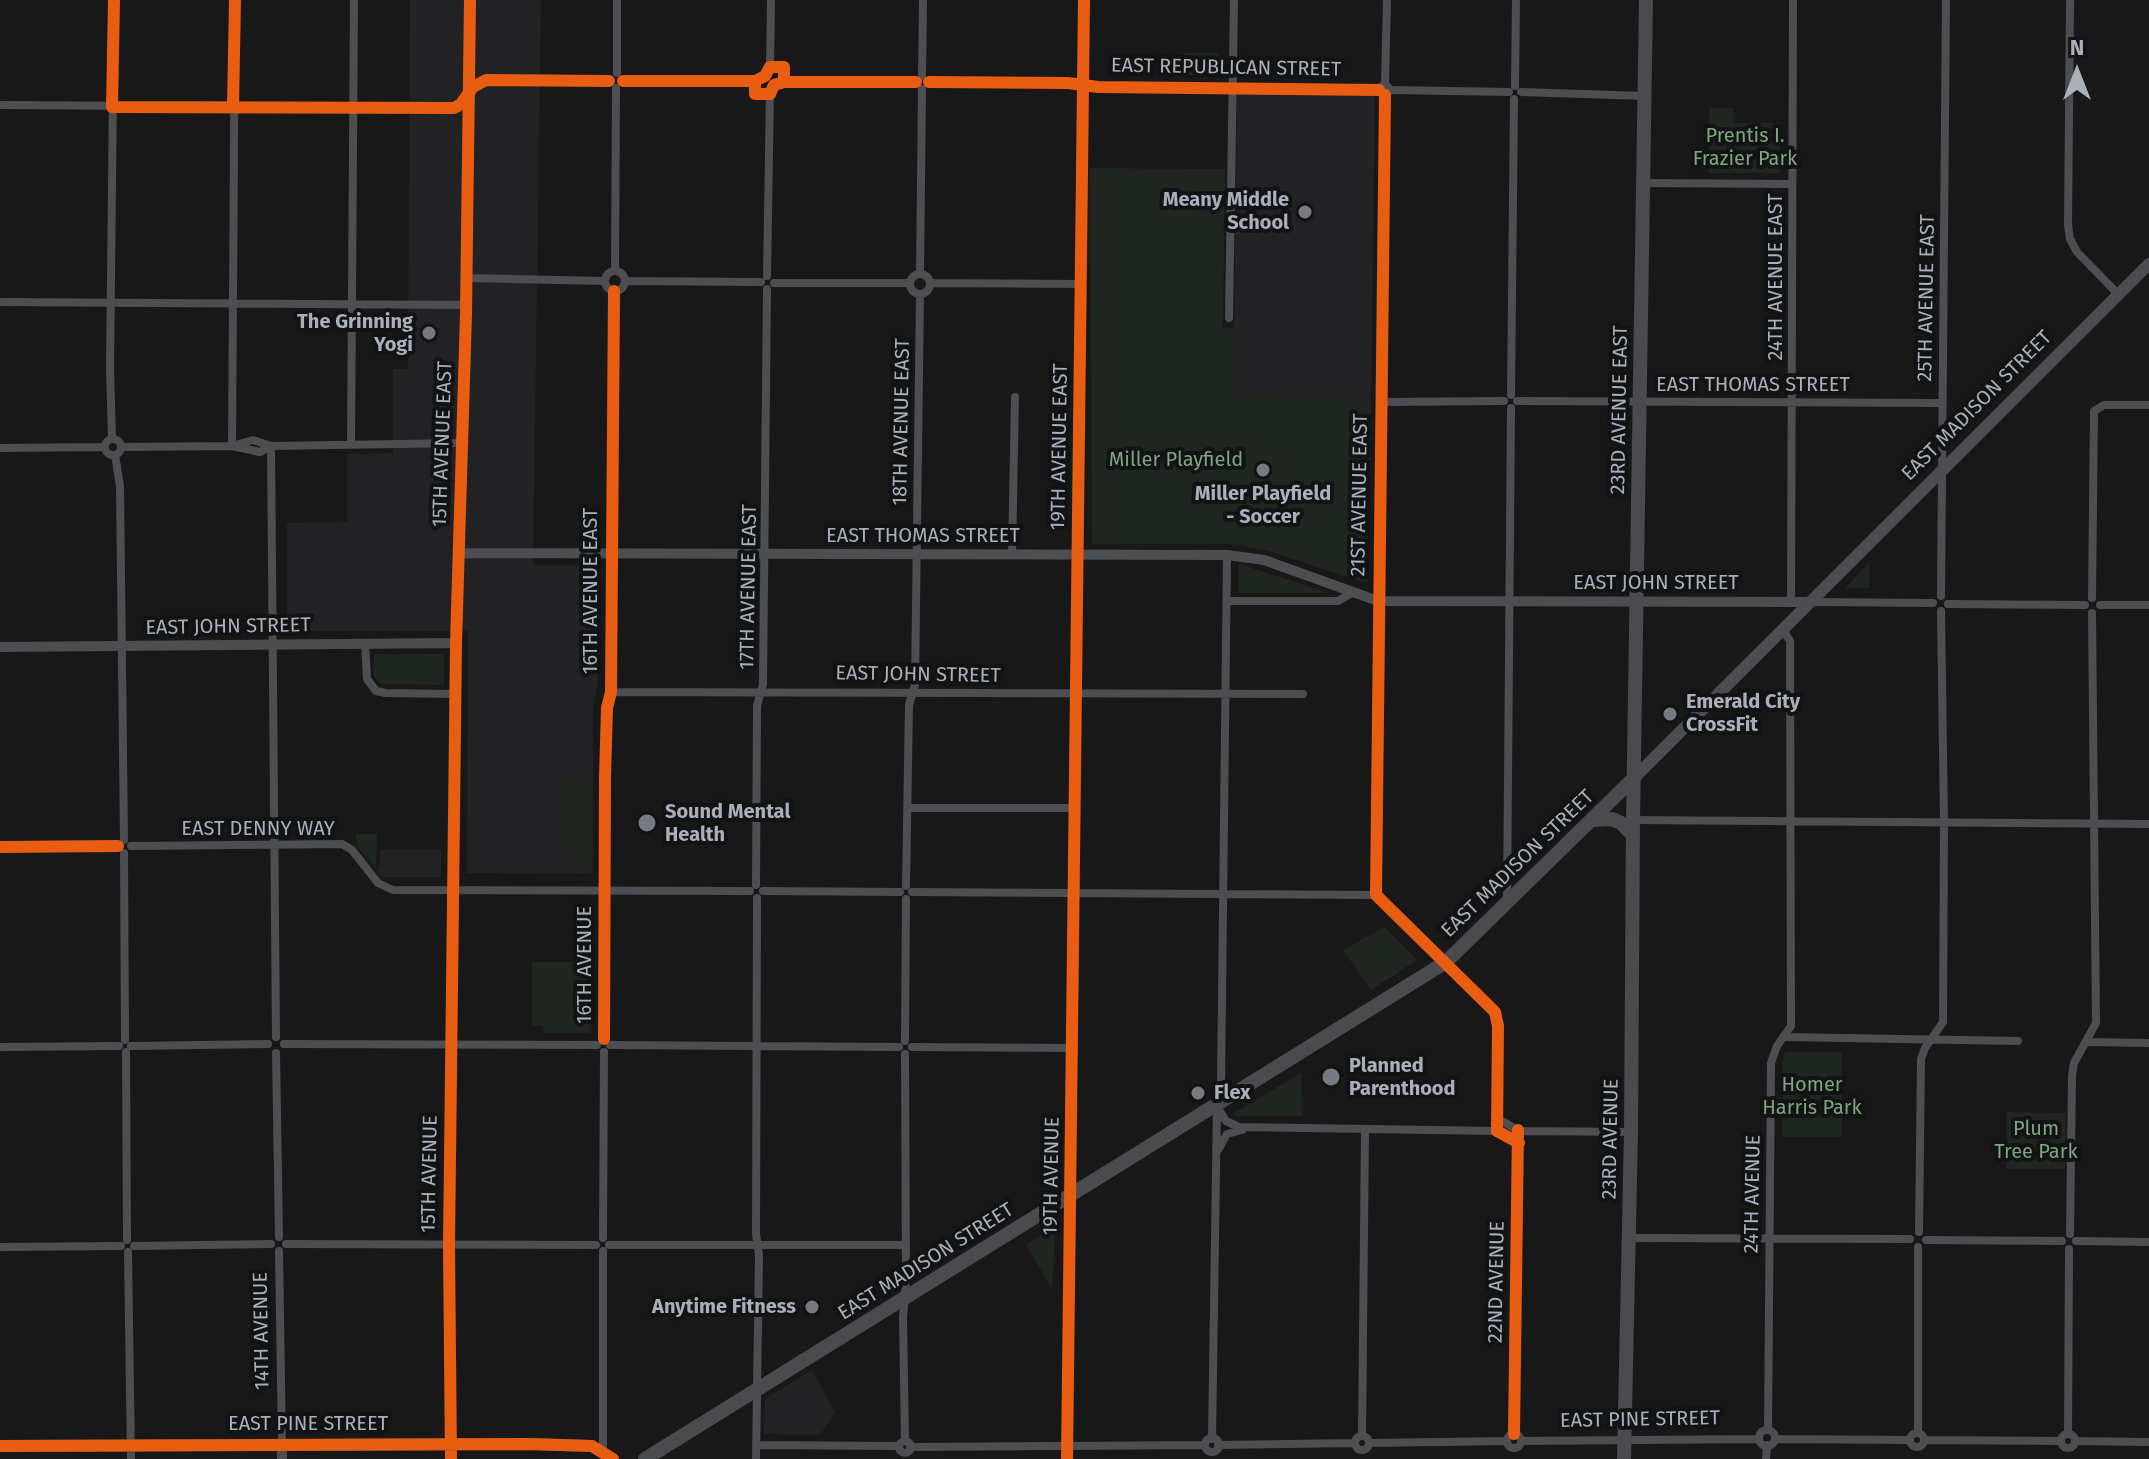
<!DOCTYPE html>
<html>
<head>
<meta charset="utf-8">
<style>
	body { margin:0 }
	#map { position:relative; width:2149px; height:1459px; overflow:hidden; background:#181819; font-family:"Fira Sans",sans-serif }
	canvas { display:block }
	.north { position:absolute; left:2037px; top:32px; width:80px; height:80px; -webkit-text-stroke:6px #121315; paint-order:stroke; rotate:0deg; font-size:22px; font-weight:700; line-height:32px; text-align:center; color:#a9b0bb }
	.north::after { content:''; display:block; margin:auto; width:28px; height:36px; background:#a9b0bb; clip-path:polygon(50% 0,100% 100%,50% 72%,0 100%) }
</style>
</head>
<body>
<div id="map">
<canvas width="2149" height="1459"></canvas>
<div class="north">N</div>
</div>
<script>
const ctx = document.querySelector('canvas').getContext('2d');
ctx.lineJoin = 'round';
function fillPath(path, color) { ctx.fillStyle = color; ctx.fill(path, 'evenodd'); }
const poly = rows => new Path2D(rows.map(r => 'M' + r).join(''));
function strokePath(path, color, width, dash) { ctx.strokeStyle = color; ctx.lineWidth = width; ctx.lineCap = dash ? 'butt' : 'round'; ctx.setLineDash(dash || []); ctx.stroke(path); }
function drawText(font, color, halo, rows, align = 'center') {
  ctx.font = font + ' "Fira Sans",sans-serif'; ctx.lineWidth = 8; ctx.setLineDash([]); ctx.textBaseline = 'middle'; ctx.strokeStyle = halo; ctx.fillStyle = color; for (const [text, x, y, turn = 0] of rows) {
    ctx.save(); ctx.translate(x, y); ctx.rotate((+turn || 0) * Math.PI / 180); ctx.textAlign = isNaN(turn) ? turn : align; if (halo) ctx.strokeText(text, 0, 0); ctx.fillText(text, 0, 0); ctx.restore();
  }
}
fillPath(poly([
	[410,0,541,0,533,565,599,566,598,684,593,707,593,874,467,873,468,631,287,631,287,523,347,522,347,454,393,453,393,369,408,369],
	[1237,93,1375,95,1371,399,1233,397],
	[380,850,441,850,441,877,382,877,377,871,380,869],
	[812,1370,835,1413,820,1435,764,1434,765,1399]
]), '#222225');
fillPath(poly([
	[1183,53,1219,53,1219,75,1183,75],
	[1709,108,1733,108,1734,123,1780,123,1780,173,1709,173],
	[1090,168,1225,169,1223,328,1234,328,1233,397,1371,399,1367,583,1266,550,1229,544,1092,544],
	[1869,563,1869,588,1845,588],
	[1239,564,1330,593,1239,593],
	[374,654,444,654,444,685,380,684,374,677],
	[581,778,589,778,589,874,578,874,578,860,568,860,561,853,560,781,571,782],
	[355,834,377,834,376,869,358,847],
	[1384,927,1417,960,1371,990,1343,950],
	[532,962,588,962,590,1033,544,1033,543,1026,532,1026],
	[1786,1052,1842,1052,1842,1137,1782,1137,1783,1056],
	[1301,1073,1302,1116,1235,1116,1234,1113],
	[2007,1112,2066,1113,2065,1169,2006,1169],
	[1056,1225,1052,1289,1026,1245]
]), '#1e261f');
strokePath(poly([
	[2070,0,2068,225,2070,239,2077,252,2118,294],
	[617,73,617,0],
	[922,76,923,0],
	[623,81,760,79,770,67,771,0],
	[929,82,1068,83,1098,87,1379,90],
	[1385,84,1387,0],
	[1515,86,1516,0],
	[1391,90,1385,84,1379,88,1384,95,1391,90,1509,92],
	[1521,92,1645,96],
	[0,105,454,108,461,104,473,87,486,80,609,81],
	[1644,183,1792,184],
	'605 281a10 10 0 1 1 20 0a10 10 0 1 1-20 0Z',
	[615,271,616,88],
	[920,274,922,89],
	'910 284a10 10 0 1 1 20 0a10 10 0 1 1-20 0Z',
	[767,276,770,91,774,85,784,82,916,82],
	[467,278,604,281],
	[625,281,761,282],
	[774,283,910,283],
	[930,283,1082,284],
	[0,302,466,305],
	[1229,318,1234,0],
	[1511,395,1514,99],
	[1517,401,1941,403],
	[1382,402,1504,401],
	[112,438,110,369,114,0],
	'105 447a8 8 0 1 1 16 0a8 8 0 1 1-16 0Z',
	[351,444,354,0],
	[232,446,235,0],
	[232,446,253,440,271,446,463,443],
	[271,446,276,1037],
	[121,447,232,446,260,452,271,446],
	[0,448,105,447],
	[115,455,120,486,124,840],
	[1012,554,1015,397],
	[1941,596,1946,0],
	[2092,598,2094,411,2104,405,2149,405],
	[1227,601,1338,601,1353,592],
	[1791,602,1793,0],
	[1811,602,1933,603],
	[1948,604,2085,605],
	[2100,605,2149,605],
	[365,643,367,679,376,691,385,693,456,694],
	[611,692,1303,694],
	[908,808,1073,808],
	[1633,820,2149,824],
	[131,846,342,844,352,850,378,883,393,890,750,891],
	[0,847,118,846],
	[124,853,125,1040],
	[756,885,757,706,763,684,767,289],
	[906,886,909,705,915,685,920,294],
	[763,891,900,892],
	[912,892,1376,895,1495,1012,1498,1026,1497,1131],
	[1376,895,1385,95],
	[1507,903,1511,408],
	[1786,1037,2018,1041],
	[604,1039,605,777,607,708,611,692,614,291],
	[905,1041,906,899],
	[2086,1042,2149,1043],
	[284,1044,597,1045],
	[610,1045,899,1047],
	[131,1046,268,1044],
	[0,1047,119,1046],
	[912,1047,1073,1048],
	[126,1052,127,1240],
	[276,1053,279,1237],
	[1219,1110,1226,1121,1239,1127,1497,1131,1519,1143],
	[1497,1118,1519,1131,1631,1132],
	[1218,1150,1227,1134,1242,1130],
	[1919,1232,1921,1059,1925,1048,1943,1022,1944,822,1941,611],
	[2070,1234,2072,1076,2074,1063,2096,1023,2092,613],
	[603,1238,604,1052],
	[1629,1238,1910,1239],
	[1926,1240,2062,1241],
	[2076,1241,2149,1242],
	[286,1244,596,1245],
	[609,1245,906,1245],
	[134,1246,271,1244],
	[0,1247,121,1246],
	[279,1251,282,1444],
	[603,1251,603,1452],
	[128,1252,131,1459],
	[1768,1430,1771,1063,1777,1046,1791,1026,1790,641,1783,630],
	'1759 1438a8 8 0 1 1 16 0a8 8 0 1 1-16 0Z',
	[1918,1433,1918,1247],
	'1910 1440a7 7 0 1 1 14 0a7 7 0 1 1-14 0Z',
	[1514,1434,1519,1131],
	[2068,1434,2069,1249],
	'2061 1441a7 7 0 1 1 14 0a7 7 0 1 1-14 0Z',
	'1507 1441a7 7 0 1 1 14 0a7 7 0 1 1-14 0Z',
	[1362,1436,1365,1130],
	'1355 1443a7 7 0 1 1 14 0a7 7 0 1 1-14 0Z',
	'1205 1445a7 7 0 1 1 14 0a7 7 0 1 1-14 0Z',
	[1212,1439,1217,1105,1221,1085,1227,555],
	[1775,1439,1910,1440],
	[1924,1440,2061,1441],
	[905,1441,903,1317,906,1281,905,1054],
	[1521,1441,1759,1439],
	[2075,1441,2149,1442],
	'899 1447a6 6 0 1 1 12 0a6 6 0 1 1-12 0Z',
	[1369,1443,1507,1441],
	[756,1445,899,1446],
	[1218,1445,1355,1443],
	[910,1447,1205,1445],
	[756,1459,759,1255,756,1234,757,898],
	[1766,1459,1767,1445]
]), '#4c4e52', 8);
strokePath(poly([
	[459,553,1227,555,1264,560,1378,601,1810,602],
	[0,647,456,643],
	[282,1444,282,1459],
	[451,1459,449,1245,456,643,466,314,470,0],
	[1067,1459,1084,0]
]), '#4c4e52', 10);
strokePath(poly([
	[1635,777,2149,264],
	[0,1446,529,1444,592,1446,613,1459]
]), '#4b4d50', 12);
strokePath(poly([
	[1592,820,1612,819,1621,823,1633,835],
	[645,1459,1446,962,1635,777],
	[1624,1459,1631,1132,1633,820,1646,0]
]), '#4a4b4e', 14);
strokePath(poly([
	[114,0,112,107,454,108,461,104,473,87,486,80,609,81],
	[623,81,755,81,765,76,770,67,784,67,784,82],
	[755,81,755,94,770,94,774,85,784,82,916,82],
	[929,82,1068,83,1098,87,1379,90],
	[1385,95,1376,895,1495,1012,1498,1026,1497,1131,1519,1143],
	[233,107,235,0],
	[0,847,118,846],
	[604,1039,605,777,607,708,611,692,614,291],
	[1514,1434,1518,1130],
	[0,1446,529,1444,592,1446,613,1459],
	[451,1459,449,1245,456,643,466,314,470,0],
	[1067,1459,1084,0]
]), '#e95d12', 12);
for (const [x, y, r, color] of [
	[1305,212,8,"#767b82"],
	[429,333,8,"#767b82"],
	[1263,470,8,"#767b82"],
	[1670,714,8,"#767b82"],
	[647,823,10,"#767b82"],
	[1331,1077,10,"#767b82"],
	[1198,1093,8,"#767b82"],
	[812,1307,8,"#767b82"]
]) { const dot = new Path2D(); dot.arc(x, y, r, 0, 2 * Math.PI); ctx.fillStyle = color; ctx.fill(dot); strokePath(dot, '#121315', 3); }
drawText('20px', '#a9b0bb', '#121315', [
	["EAST REPUBLICAN STREET",1226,68,1],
	["24TH AVENUE EAST",1776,277,-90],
	["25TH AVENUE EAST",1927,298,-89],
	["EAST THOMAS STREET",1753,385],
	["EAST MADISON STREET",1977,406,-45],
	["23RD AVENUE EAST",1620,410,-89],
	["18TH AVENUE EAST",902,422,-89],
	["15TH AVENUE EAST",443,444,-88],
	["19TH AVENUE EAST",1060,447,-89],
	["21ST AVENUE EAST",1360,495,-89],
	["EAST THOMAS STREET",923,536],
	["EAST JOHN STREET",1656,583],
	["17TH AVENUE EAST",749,587,-89],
	["16TH AVENUE EAST",591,591,-90],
	["EAST JOHN STREET",228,627,-1],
	["EAST JOHN STREET",918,675,1],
	["EAST DENNY WAY",258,829],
	["EAST MADISON STREET",1518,864,-44],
	["16TH AVENUE",585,965,-90],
	["23RD AVENUE",1611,1139,-89],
	["15TH AVENUE",430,1174,-89],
	["19TH AVENUE",1052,1176,-89],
	["24TH AVENUE",1753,1194,-89],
	["EAST MADISON STREET",926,1262,-32],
	["22ND AVENUE",1497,1282,-89],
	["14TH AVENUE",262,1331,-91],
	["EAST PINE STREET",1640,1420,-1],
	["EAST PINE STREET",308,1424]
]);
drawText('20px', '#7fa77e', '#121315', [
	["Prentis I.",1745,136],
	["Frazier Park",1745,159],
	["Miller Playfield",1176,460],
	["Homer",1812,1085],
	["Harris Park",1812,1108],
	["Plum",2036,1129],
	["Tree Park",2036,1152]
]);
drawText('bold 20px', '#a9b0bb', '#121315', [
	["Meany Middle",1289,200,"right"],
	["School",1289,223,"right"],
	["The Grinning",413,322,"right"],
	["Yogi",413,345,"right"],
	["Miller Playfield",1263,494,"center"],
	["- Soccer",1263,517,"center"],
	["Emerald City",1686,702],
	["CrossFit",1686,725],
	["Sound Mental",665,812],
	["Health",665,835],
	["Planned",1349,1066],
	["Parenthood",1349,1089],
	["Flex",1214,1093],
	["Anytime Fitness",796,1307,"right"]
], 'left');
</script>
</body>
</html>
